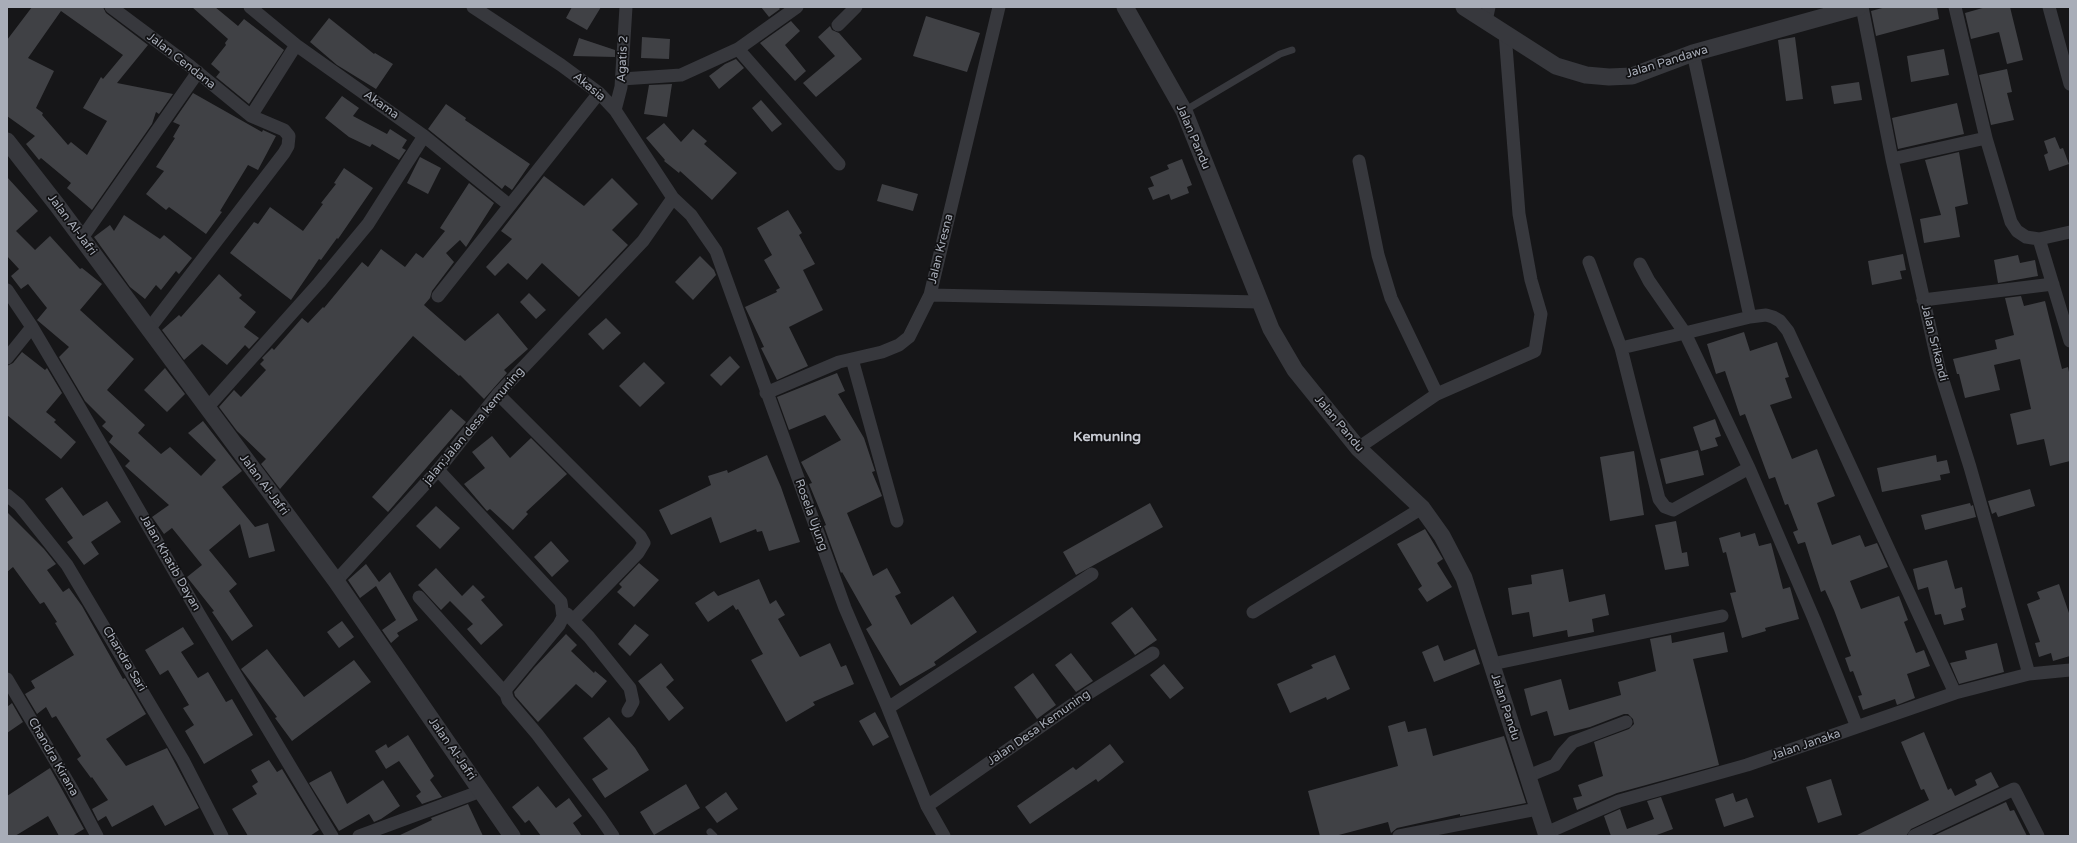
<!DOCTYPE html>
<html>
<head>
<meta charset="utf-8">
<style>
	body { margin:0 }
	#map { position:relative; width:2077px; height:843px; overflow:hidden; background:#161618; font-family:"Varela Round",sans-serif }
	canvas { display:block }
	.frame { position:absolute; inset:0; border:8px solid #a8adb8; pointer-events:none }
</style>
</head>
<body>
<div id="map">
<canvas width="2077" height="843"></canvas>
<div class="frame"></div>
</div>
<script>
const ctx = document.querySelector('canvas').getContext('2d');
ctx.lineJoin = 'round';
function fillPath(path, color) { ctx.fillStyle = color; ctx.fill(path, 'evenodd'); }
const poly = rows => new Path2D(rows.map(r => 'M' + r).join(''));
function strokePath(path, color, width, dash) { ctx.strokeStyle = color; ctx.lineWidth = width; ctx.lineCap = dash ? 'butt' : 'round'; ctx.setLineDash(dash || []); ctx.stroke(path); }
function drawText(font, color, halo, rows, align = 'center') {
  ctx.font = font + ' "Varela Round",sans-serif'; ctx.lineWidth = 3.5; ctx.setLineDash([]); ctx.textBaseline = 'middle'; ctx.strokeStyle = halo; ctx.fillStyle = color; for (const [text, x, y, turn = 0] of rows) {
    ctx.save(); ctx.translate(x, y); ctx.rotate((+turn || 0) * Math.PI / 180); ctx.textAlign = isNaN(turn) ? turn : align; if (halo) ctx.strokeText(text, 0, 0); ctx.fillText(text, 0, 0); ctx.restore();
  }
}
fillPath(poly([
	[32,7,103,7,106,13,148,45,117,83,173,94,159,114,156,112,152,124,92,210,67,188,71,183,41,158,39,160,26,144,35,136,7,116,7,40],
	[61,11,123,55,103,79,101,77,83,108,107,121,87,155,71,142,68,145,42,115,43,113,36,108,54,71,28,58],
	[192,7,215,7,238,26,244,19,284,50,249,104,216,77,220,72,211,64,226,45,225,43,228,39],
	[572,7,601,7,587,30,566,18],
	[761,7,778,7,780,9,769,17],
	[1886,7,1937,7,1939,19,1876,36,1871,11],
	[1986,7,2010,7,2023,60,2007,64,1999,32,1971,39,1965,13],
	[926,16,980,33,967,72,913,56],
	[329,18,374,54,375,53,393,64,376,89,337,65,310,42],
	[791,21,800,31,785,45,806,71,795,81,760,43],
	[830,26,832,30,839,33,862,59,816,97,803,83,835,56,818,37],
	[642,37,670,39,669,59,641,58],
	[1795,37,1803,99,1786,101,1778,40],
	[579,38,615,50,615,57,573,56],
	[1944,49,1949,75,1911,82,1907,56],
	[736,59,744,68,719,89,709,76,725,64],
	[2007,69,2012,92,2007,93,2014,120,1991,125,1979,75],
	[1859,82,1862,100,1834,104,1831,86],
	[672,84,667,117,644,114,649,85],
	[193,93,262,132,263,130,276,136,258,170,248,165,220,211,222,212,206,234,169,207,166,210,146,194,164,171,156,167,175,138,173,137,180,125,173,122],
	[342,96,359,108,353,116,387,134,390,129,407,140,402,148,406,150,399,160,372,144,370,147,349,137,325,118],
	[761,100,782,124,772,132,752,108],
	[1957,103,1964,134,1898,149,1892,118],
	[446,104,466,118,465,120,530,164,512,190,505,185,502,189,428,129],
	[664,123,681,142,693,129,707,141,704,144,737,173,712,200,680,171,679,173,664,161,665,160,646,138],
	[2055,137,2060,149,2063,148,2069,164,2049,171,2044,155,2048,153,2044,141],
	[1959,152,1968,204,1955,207,1960,237,1924,243,1920,219,1941,215,1925,160],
	[420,157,441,168,428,194,407,183],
	[1182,159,1192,185,1187,187,1189,193,1171,200,1169,194,1153,200,1148,188,1154,186,1150,177,1169,169,1167,165],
	[344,168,373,188,338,239,337,238,321,260,319,259,291,300,230,253,254,222,258,224,270,207,303,231,323,204,321,203,336,184,334,183],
	[544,176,584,206,612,178,638,204,612,230,628,245,579,297,542,263,527,280,508,263,495,276,486,267,512,239,501,231],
	[7,177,38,211,16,231,35,250,50,236,80,269,82,268,102,284,80,310,134,359,107,390,145,425,138,433,161,454,170,447,201,476,216,460,188,433,203,421,242,471,222,487,255,527,268,523,275,551,249,558,240,524,209,550,237,584,229,591,253,626,232,641,212,612,214,611,187,577,202,565,172,528,164,534,152,517,169,505,125,466,130,461,109,442,113,436,102,426,106,422,85,401,59,357,69,347,37,320,47,308,28,284,21,289,11,276,19,269,7,256],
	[469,183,494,203,466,247,460,240,446,253,454,262,432,291,430,298,424,305,465,341,498,313,528,349,504,370,507,373,484,399,460,375,459,376,413,336,280,489,261,464,266,459,237,431,219,407,234,390,241,397,266,370,260,364,264,360,262,358,272,348,274,350,302,318,308,323,323,307,324,308,362,262,368,267,381,249,405,267,416,253,423,258,445,231,440,228],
	[882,184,918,194,913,211,877,201],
	[788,210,802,233,799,235,815,264,803,270,823,310,789,327,808,366,777,380,761,348,764,347,745,307,777,292,776,290,780,288,764,260,772,255,757,228],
	[124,215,160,239,164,235,192,258,179,274,176,271,161,290,156,285,145,299,130,287,94,237,110,225,114,231],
	[1903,254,1906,270,1900,271,1902,279,1872,285,1868,261],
	[2018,255,2020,263,2035,260,2038,276,1998,283,1994,260],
	[700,256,714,270,716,275,693,300,675,282],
	[219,274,242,295,239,298,256,312,244,327,259,338,249,349,245,345,227,365,202,344,184,360,162,330,179,315,181,317],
	[529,293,546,310,536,319,520,302],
	[2021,296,2024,306,2045,301,2062,369,2068,367,2070,377,2070,461,2050,466,2044,439,2017,445,2010,414,2031,409,2020,359,1994,365,2000,390,1965,398,1959,374,1957,374,1953,359,1997,349,1995,340,2014,335,2005,298],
	[606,318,621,333,603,350,588,334],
	[1744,332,1750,351,1777,342,1789,377,1785,378,1792,398,1770,405,1792,459,1817,449,1835,496,1817,503,1832,545,1860,535,1865,547,1877,543,1888,567,1850,581,1861,609,1899,596,1908,620,1904,622,1916,653,1924,650,1930,666,1907,674,1915,698,1897,705,1895,699,1863,710,1858,696,1862,695,1853,671,1850,672,1845,658,1851,656,1834,610,1825,590,1821,592,1805,542,1798,544,1793,532,1798,530,1788,504,1785,505,1775,477,1769,479,1745,414,1740,416,1725,371,1716,374,1707,344],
	[22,352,45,370,47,368,62,393,46,412,56,420,54,422,76,442,61,459,7,415,7,366,13,363],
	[730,356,740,367,721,386,710,375],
	[644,362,665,383,640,407,619,386],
	[165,368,185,394,167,412,144,390],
	[837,373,845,391,838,394,864,438,875,471,872,472,882,496,847,513,873,576,887,568,901,593,895,596,911,625,953,596,977,632,934,662,936,665,900,686,866,629,872,625,842,572,841,573,824,526,826,525,809,484,812,483,801,462,841,440,825,415,789,430,777,397],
	[451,409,466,422,388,512,372,497],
	[1715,419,1721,436,1715,438,1718,446,1701,451,1693,427],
	[492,436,510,458,531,438,567,474,526,512,528,514,513,530,490,509,487,511,464,484,485,468,472,452],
	[1698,450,1704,475,1666,484,1660,459],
	[1634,451,1644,515,1610,521,1600,457],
	[767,455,781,487,800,542,769,551,762,531,757,532,756,529,720,543,711,517,671,535,659,510,711,485,708,476,727,470,728,473],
	[1936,455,1937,462,1947,460,1950,473,1940,475,1941,480,1882,492,1877,468],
	[62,487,83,516,107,501,121,522,91,542,99,554,84,565,67,542,73,538,45,499],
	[2030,489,2035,506,1998,517,1996,512,1992,514,1988,501],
	[1150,503,1163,527,1076,575,1063,552],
	[1970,503,1971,506,1973,505,1976,517,1925,530,1921,515],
	[436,506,460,528,440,549,416,526],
	[7,512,44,549,56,564,47,570,63,592,69,588,82,606,123,679,125,678,146,714,106,739,126,766,167,748,199,808,165,826,153,805,112,827,106,816,98,821,92,809,108,800,92,777,91,778,77,759,81,756,56,716,52,718,46,707,37,714,25,694,35,688,31,681,74,655,55,623,57,622,44,602,40,604,13,567,7,572],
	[1676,521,1682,553,1687,552,1689,566,1665,570,1655,525],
	[1425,529,1443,559,1437,563,1452,587,1427,602,1418,589,1422,586,1397,544],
	[1740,532,1741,537,1755,533,1759,546,1771,543,1783,589,1790,587,1799,619,1765,628,1766,631,1742,638,1730,593,1736,592,1726,552,1723,553,1719,538],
	[551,541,569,561,552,577,534,557],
	[1947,560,1955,589,1962,587,1966,607,1961,609,1964,620,1944,625,1941,614,1935,615,1928,587,1918,590,1913,569],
	[639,563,659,580,634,607,617,592,622,587,619,584],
	[366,564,379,582,390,572,418,620,397,633,399,636,391,643,382,630,396,620,376,586,360,598,348,580],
	[436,568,462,596,473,585,485,597,481,600,503,625,481,645,467,629,473,624,450,601,441,610,418,585],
	[1563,569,1569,602,1605,594,1609,615,1592,619,1594,632,1568,637,1567,630,1533,637,1529,612,1512,615,1508,588,1532,584,1531,575],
	[759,579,770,604,776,600,785,615,778,619,800,657,830,643,841,667,846,665,854,684,813,702,815,705,786,722,751,660,763,654,738,609,736,610,733,605,708,622,695,603,714,591,718,596],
	[2059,584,2070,616,2070,656,2053,661,2051,653,2039,657,2035,643,2040,642,2027,604,2040,599,2037,592],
	[1132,607,1157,640,1135,655,1111,623],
	[342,621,354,637,339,648,327,632],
	[635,624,649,635,630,656,618,644],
	[183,627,194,644,181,652,198,678,208,672,226,702,232,699,253,735,204,764,185,731,194,725,183,708,189,705,168,670,160,675,145,650],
	[1724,632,1728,652,1693,659,1719,765,1617,793,1577,810,1573,798,1582,796,1578,785,1603,776,1594,742,1629,729,1634,724,1633,719,1628,714,1624,714,1590,727,1554,736,1547,711,1531,716,1524,689,1561,679,1569,710,1621,695,1618,682,1656,671,1650,639,1671,635,1672,643],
	[566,634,577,645,571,651,594,673,595,671,607,681,592,698,576,684,538,722,515,696,514,692,534,668],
	[1997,643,2004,672,1959,684,1950,663,1967,659,1965,651],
	[1438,645,1444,661,1475,649,1480,664,1434,682,1422,652],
	[267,649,304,697,354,660,371,682,292,741,275,718,277,717,241,669],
	[1071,653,1093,681,1076,692,1055,665],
	[1335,655,1350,689,1327,700,1326,697,1290,713,1277,684,1313,668,1311,665],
	[661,663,674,680,666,687,684,708,669,721,638,681],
	[1164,664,1184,688,1170,699,1150,675],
	[1033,673,1056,705,1037,719,1014,687],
	[12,703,23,722,7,733,7,707],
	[875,712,889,737,873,746,859,721],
	[609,717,635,748,649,770,605,798,592,779,608,769,583,738],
	[1405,721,1408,732,1426,728,1433,756,1504,736,1526,803,1460,816,1460,814,1397,828,1391,833,1388,822,1335,836,1320,836,1308,791,1398,766,1388,726],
	[1924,732,1948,790,1951,788,1955,796,1977,785,1975,780,1991,772,1999,787,1911,829,1906,836,1855,836,1929,800,1924,789,1921,790,1901,742],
	[408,735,434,776,430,780,442,797,422,804,416,796,421,792,399,761,386,769,375,751,386,744,388,748],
	[1110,744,1124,762,1098,782,1096,779,1030,824,1017,806,1073,767,1076,770],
	[269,760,277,772,282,769,319,830,310,836,248,836,232,809,257,794,252,786,258,782,251,770],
	[50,768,84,829,72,836,59,836,48,816,15,836,7,836,7,796],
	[331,771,347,804,383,780,400,806,381,819,374,822,369,814,339,831,309,783],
	[1831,779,1842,815,1818,823,1806,787],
	[686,784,700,808,654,835,640,812],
	[538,786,556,808,569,798,582,816,573,823,582,836,541,836,529,820,525,823,512,807],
	[726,792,738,809,717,823,705,807],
	[1733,793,1736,802,1747,798,1754,817,1724,827,1715,799],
	[1661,797,1673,829,1654,836,1611,836,1604,816,1620,809,1627,829,1654,819,1647,801],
	[2006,802,2010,811,2014,810,2027,836,1933,836],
	[468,804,483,836,398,836,432,820,431,818]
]), '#404145');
strokePath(poly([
	[1184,111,1280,54,1292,50],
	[710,832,714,836]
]), '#37383d', 7);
strokePath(poly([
	[111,7,190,66,251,116,284,130,289,136,288,146,284,153,149,329],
	[250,7,296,45,424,136,509,205],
	[473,7,561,65,599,93,615,110,673,198,691,215,716,251,845,608,888,708,927,806,944,836],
	[1862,7,1892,159,1939,368,1970,467,2029,674],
	[2049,7,2070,84],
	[1486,21,1489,7],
	[838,25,856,7],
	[738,49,839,164],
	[1693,53,1750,317,1766,315,1773,317,1780,321,1788,331,1955,693],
	[622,79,681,75,738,49,797,7],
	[615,110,621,87,626,7],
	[251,116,296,45],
	[1986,138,2011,222,2017,231,2026,237,2039,239,2070,341],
	[1892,159,1986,138,1955,7],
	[1359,161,1378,255,1391,298,1437,394],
	[82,238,198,72],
	[2039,239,2070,232],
	[1589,262,1621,348,1659,499,1665,507,1673,510,1749,468],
	[7,290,32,327,70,391,199,614,332,836],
	[930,295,1260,302],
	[438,296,599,93],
	[1923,300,2053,284],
	[1750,317,1685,333,1749,468,1814,619,1857,727],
	[1621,348,1685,333,1649,281,1640,264],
	[7,358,32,327],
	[852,359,897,521],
	[766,393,839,362,882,352,899,345,909,337,930,295,999,7],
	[498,394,640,536,644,543,638,553,573,620],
	[207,408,319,283,368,224,424,136],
	[1358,448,1437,394,1535,351,1541,314,1531,280,1519,214,1505,33],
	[438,470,561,602,563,617,559,625,506,689,506,694,508,700,537,734,600,817,613,836],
	[7,495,19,505,67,565,183,760,222,836],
	[336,581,438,470,498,394,643,241,673,198],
	[419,597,506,694],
	[1253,612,1422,508],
	[567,614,589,637,630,688,633,702,628,711],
	[1492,664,1722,616],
	[7,679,72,789,97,836],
	[888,708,1092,574],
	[1528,776,1555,765,1564,752,1573,742,1626,722],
	[927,806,1089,693,1153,653],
	[1546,833,1619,801,1747,765,1955,693,2029,674,2070,670],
	[359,836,481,791],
	[1399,836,1537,809],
	[1914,836,2014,789,2038,836]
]), '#37383d', 13);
strokePath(poly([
	[1125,7,1184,111,1271,329,1295,370,1358,448,1422,508,1442,536,1464,578,1547,836],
	[1464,7,1556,66,1586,75,1609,77,1632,76,1693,53,1859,7],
	[7,141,57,205,336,581,512,836]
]), '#37383d', 17);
drawText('12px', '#a8adb8', '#111113', [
	["Agatis 2",623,59,-87],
	["Jalan Cendana",181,61,38],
	["Jalan Pandawa",1667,62,-17],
	["Akasia",589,87,39],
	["Akama",381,105,35],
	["Jalan Pandu",1193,137,67],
	["Jalan Al-Jafri",72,225,53],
	["Jalan Kresna",941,249,-76],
	["Jalan Srikandi",1934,343,76],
	["Jalan Pandu",1339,424,50],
	["jalan;Jalan desa kemuning",474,426,-50],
	["Jalan Al-Jafri",264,485,53],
	["Rosela Ujung",811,515,70],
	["Jalan Khatib Dayan",170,563,60],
	["Chandra Sari",124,659,59],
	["Jalan Pandu",1505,707,72],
	["Jalan Desa Kemuning",1039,728,-35],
	["Jalan Janaka",1806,745,-19],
	["Jalan Al-Jafri",452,749,55],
	["Chandra Kirana",53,757,60]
]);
drawText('bold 14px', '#c9ccd4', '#111113', [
	["Kemuning",1107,437]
]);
</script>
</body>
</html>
